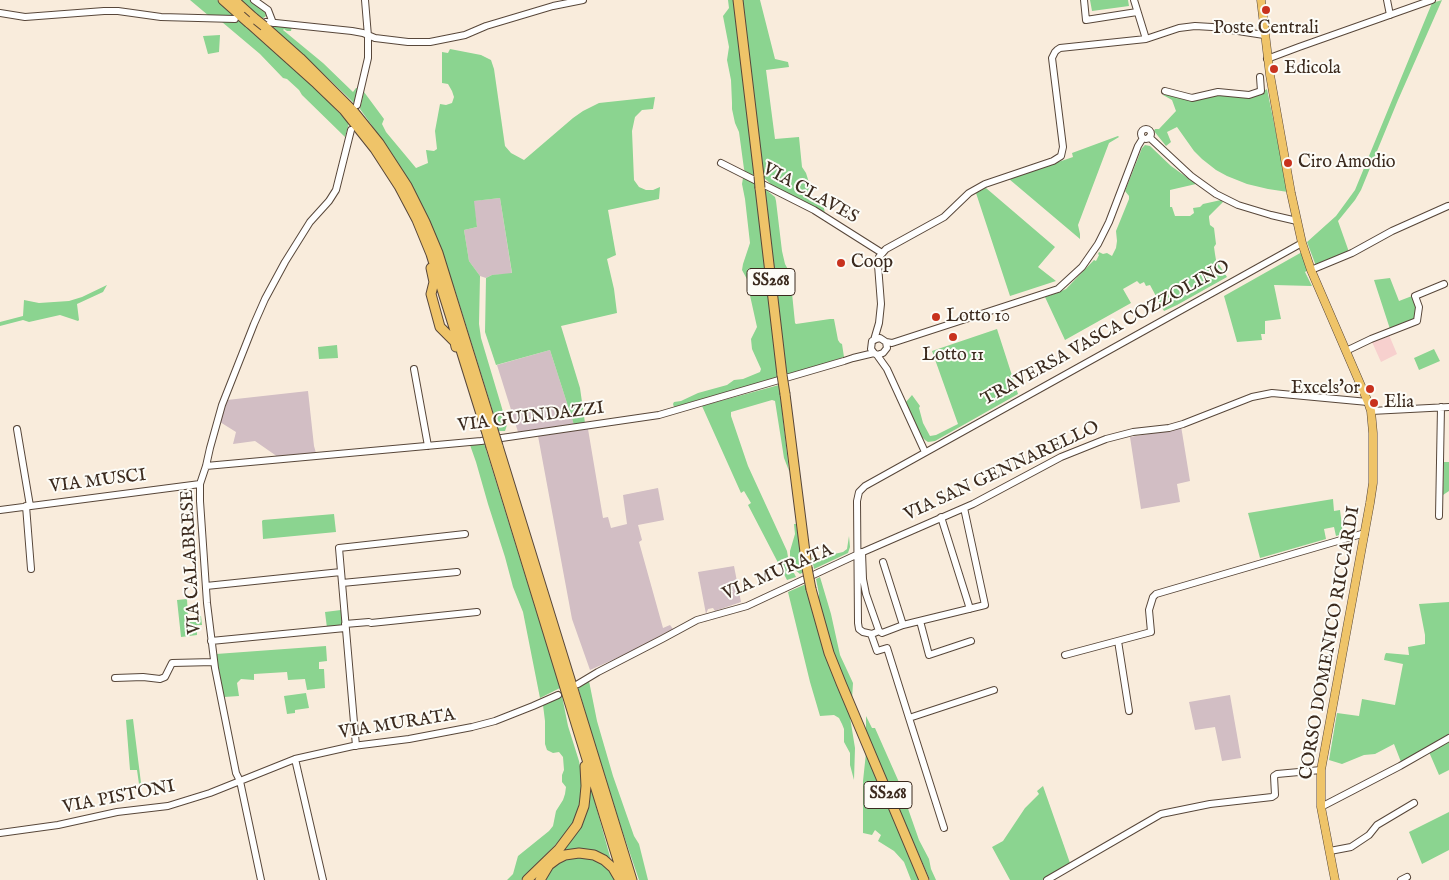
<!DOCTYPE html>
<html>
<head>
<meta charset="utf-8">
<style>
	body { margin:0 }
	canvas { display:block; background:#f9ecdc }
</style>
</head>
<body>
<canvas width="1449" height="880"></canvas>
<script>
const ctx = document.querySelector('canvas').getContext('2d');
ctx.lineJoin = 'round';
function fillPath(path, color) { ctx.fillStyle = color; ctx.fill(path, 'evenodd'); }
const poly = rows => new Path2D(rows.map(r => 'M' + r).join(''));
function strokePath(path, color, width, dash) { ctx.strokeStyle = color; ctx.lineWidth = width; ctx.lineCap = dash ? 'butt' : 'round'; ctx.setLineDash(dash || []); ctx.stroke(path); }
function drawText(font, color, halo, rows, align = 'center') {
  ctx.font = font + ' "IM FELL English",serif'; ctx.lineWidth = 4; ctx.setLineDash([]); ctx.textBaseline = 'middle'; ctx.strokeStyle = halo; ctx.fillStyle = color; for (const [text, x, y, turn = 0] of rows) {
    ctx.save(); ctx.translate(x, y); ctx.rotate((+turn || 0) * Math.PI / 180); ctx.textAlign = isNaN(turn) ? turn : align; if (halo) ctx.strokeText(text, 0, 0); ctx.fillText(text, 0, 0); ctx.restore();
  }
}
fillPath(poly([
	[1389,335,1397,354,1381,362,1372,342]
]), '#f7d0ce');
fillPath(poly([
	[500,198,512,274,492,275,486,278,480,276,469,261,464,230,477,227,473,201],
	[550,350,574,425,518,432,497,365],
	[308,391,314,446,316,453,278,457,255,441,233,444,236,432,220,422,227,400],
	[1181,426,1190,481,1177,484,1180,502,1141,509,1130,437,1173,430],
	[588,429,603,518,608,517,611,528,627,524,623,495,658,488,664,520,638,525,642,540,639,542,663,628,670,625,673,629,626,654,590,670,572,619,538,436],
	[734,566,741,602,715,611,713,608,708,609,706,614,698,572],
	[1230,695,1241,758,1222,761,1215,727,1195,730,1189,702]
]), '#d2bec4');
fillPath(poly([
	[190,0,217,0,235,17,209,16],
	[240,0,252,0,264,9,266,16,262,19],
	[728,0,734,0,756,177,745,172,744,169,739,132,735,123,732,109,732,103,731,80,727,60,729,47,723,16,729,8],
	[742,0,760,0,775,59,788,62,789,67,766,70,775,139,799,137,802,167,806,173,810,186,809,198,811,201,823,206,824,208,825,215,771,187,770,183,763,177],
	[1090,0,1128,0,1129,6,1092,11],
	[1442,0,1398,100,1361,190,1355,200,1338,221,1349,252,1316,266,1307,242,1336,216,1355,190,1432,3],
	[240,21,318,91,349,123,345,137,302,95,299,90,287,79,283,78,260,54,222,22],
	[267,24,292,26,291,31,287,31,284,29,283,30,323,63,353,92,356,88,358,88,354,103,307,58],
	[220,35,219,52,208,54,203,36],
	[450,49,481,55,491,60,494,69,505,146,511,153,524,160,573,118,583,111,599,103,655,97,653,109,642,110,635,117,632,131,634,180,639,187,646,190,653,190,660,187,659,199,608,210,616,255,607,259,614,289,617,313,561,326,580,388,585,423,574,425,550,350,496,365,485,332,486,278,492,275,512,273,500,198,474,201,477,227,464,230,469,261,480,276,479,324,481,338,507,425,505,431,499,431,455,290,431,226,412,186,391,152,360,109,364,92,384,119,382,124,386,132,416,168,428,163,426,150,434,151,437,149,435,131,440,104,446,105,452,103,454,97,452,91,448,84,442,83,442,52,448,53],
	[1267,89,1288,192,1268,189,1247,184,1227,176,1216,170,1202,159,1194,151,1177,127,1167,132,1171,142,1166,146,1154,131,1155,129,1159,129,1176,111,1172,100,1163,95,1166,94,1190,100,1221,93,1262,92],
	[1118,136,1119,137,1109,143,1078,225,1080,234,1080,239,1009,179,1073,157,1072,153],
	[1145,145,1150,146,1171,166,1196,184,1170,190,1170,207,1172,207,1175,216,1190,216,1194,213,1193,208,1200,207,1203,204,1221,200,1223,202,1209,216,1209,218,1210,225,1214,228,1216,244,1214,247,1215,254,1216,260,1227,277,1177,305,1164,311,1150,285,1146,286,1144,282,1140,284,1137,281,1123,289,1131,303,1065,340,1045,297,1057,293,1066,289,1094,260,1096,261,1099,255,1098,254,1099,252,1103,254,1107,253,1112,256,1116,248,1117,241,1116,231,1129,199,1129,196,1125,191,1142,148],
	[747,177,756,182,779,377,674,407,673,404,674,402,681,401,698,393,727,385,734,380,743,379,760,372,761,369,752,349,751,339,757,327,749,291,748,281,742,270,743,264,750,243,745,199,742,184,743,178],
	[986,188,1055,247,1038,267,1056,281,1010,296,976,193],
	[765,189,775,197,776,201,782,251,785,264,790,273,795,323,796,324,830,319,834,319,838,340,840,343,842,344,844,357,787,376],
	[1302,252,1308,270,1305,272,1312,286,1274,285,1281,319,1265,321,1265,334,1261,334,1262,340,1237,342,1224,296],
	[1390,278,1399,301,1412,296,1417,309,1414,320,1390,329,1374,280],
	[107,285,103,292,77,304,79,320,78,321,60,315,29,322,23,320,0,326,0,322,23,316,24,300,39,303,69,301,82,297],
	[997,329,1018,394,935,441,928,442,925,440,921,436,906,402,912,395,920,406,919,408,923,423,930,436,936,435,958,424,932,351],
	[337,345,338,358,319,359,318,347],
	[1434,349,1440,361,1419,370,1414,358],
	[779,385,789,471,784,458,775,401,772,400,731,412,731,416,748,466,787,551,789,563,796,577,787,580,748,505,751,503,744,491,741,493,702,406],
	[484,443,560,688,540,698,523,612,513,587,505,557,488,504,476,462,470,445],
	[1444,462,1449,462,1449,491,1443,495],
	[1333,499,1334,511,1340,510,1343,534,1336,536,1334,527,1324,529,1326,539,1260,558,1248,513],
	[334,514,336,532,263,539,262,521,263,520],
	[794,524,796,524,804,572,800,574,793,568,790,559,790,551,795,534],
	[849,536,850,547,848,553,814,569,812,558,827,557,830,555,843,552,847,549],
	[820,577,831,614,840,655,853,683,852,699,843,680,832,650,818,600,819,594,816,579],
	[806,584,849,711,855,748,854,780,850,765,850,753,844,742,844,729,842,724,839,718,834,715,820,716,810,682,788,592],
	[187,599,188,617,201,616,202,625,197,625,197,635,181,637,177,600],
	[1449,602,1449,734,1401,762,1394,744,1375,754,1364,755,1342,764,1329,760,1337,713,1359,716,1362,699,1395,705,1403,664,1384,660,1385,655,1386,653,1409,655,1408,647,1425,644,1425,635,1419,604],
	[341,610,343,627,327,628,325,612],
	[326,646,327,661,319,662,319,669,324,669,325,688,307,690,305,679,288,680,287,672,254,674,254,680,241,679,237,683,239,696,224,697,216,654],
	[589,681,597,721,613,776,634,836,639,844,648,880,639,880,621,827,588,721,578,687],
	[306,693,309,708,295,710,295,713,287,714,284,696],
	[562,696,568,726,579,761,583,782,578,810,573,823,563,837,521,880,507,880,513,874,518,856,549,831,553,826,556,811,563,800,565,794,566,787,562,782,562,775,564,770,563,757,559,752,553,753,547,750,545,744,545,721,543,705],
	[866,716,872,728,875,728,898,780,919,840,929,859,931,869,936,880,930,880,878,761,866,731],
	[133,719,141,783,139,784,137,770,130,770,126,720],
	[1449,741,1449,770,1439,775,1429,752],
	[866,753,919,880,911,880,904,862,894,851,878,841,881,835,875,830,872,835,863,833,863,781],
	[589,781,612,864,574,850,537,880,528,880,572,835],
	[1043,786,1070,863,1042,880,1010,880,992,847,1003,841,1025,808,1039,794,1037,791],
	[1449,812,1449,850,1422,864,1409,832],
	[582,855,603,862,617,880,543,880,548,871,561,860]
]), '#8bd490');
const minor = poly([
	[254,0,268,10,273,23],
	[1084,0,1086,20,1137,12],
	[1134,0,1146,39],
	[1387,0,1390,15],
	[0,13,25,17,104,11,118,11,161,17,235,19],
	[266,22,352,31,363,33,375,38,408,42,430,42,465,35,486,26,553,6,583,0],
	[1267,59,1299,47,1432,0],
	[1165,91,1192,98,1218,92,1249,95,1261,91,1260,77],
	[357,105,368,58,368,36,365,0],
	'1141 134a5 5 0 1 1 10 0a5 5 0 1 1-10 0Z',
	[1149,137,1191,176,1216,194,1238,205,1271,215,1297,221],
	[721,163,814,210,882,253],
	[1311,270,1352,253,1392,231,1448,206],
	[874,340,879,323,881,304,878,265,879,257,886,249,944,217,969,193,985,184,1053,161,1061,156,1063,147,1052,58,1055,52,1057,50,1060,48,1146,39,1179,28,1195,26,1212,27,1264,35],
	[886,342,892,343,1058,289,1082,267,1098,244,1109,222,1138,146,1143,138],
	[1346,351,1371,339,1417,321,1419,307,1415,296,1444,284],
	[877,355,883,353,887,348,886,342,880,338,876,339,872,341,871,349,874,353,877,355,887,369,925,452],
	[414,369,428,446],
	[1371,411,1449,407],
	[17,429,30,506],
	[206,466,481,441,659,415,844,361,853,358,874,353],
	[26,506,31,569],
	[0,510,200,484],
	[1439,516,1441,407],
	[941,517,970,609],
	[862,552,863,579,866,594,879,631,882,633,903,625,985,605,964,508],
	[883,562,903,625],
	[342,583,457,572],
	[206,586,341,572],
	[920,621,929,655,971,641],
	[345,624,369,622,371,623,477,612],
	[879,631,872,634,863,632,859,629,858,623,857,501,859,492,865,486,1302,243],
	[871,634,877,651,887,648,909,718,994,690],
	[211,641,345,628],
	[1118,641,1129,711],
	[1065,655,1151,632,1149,610,1153,597,1156,594,1365,533],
	[115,678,143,677,160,679,165,677,172,663,214,662],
	[578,684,598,672,662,639,697,620,747,606,856,555,973,504,1061,457,1106,439,1133,432,1169,428,1183,424,1252,397,1272,393,1368,402],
	[909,718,944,828],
	[356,746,339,548,465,534],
	[295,759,323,880],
	[1321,807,1400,766,1449,738],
	[0,833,58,825,117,812,168,806,210,793,295,759,353,746,409,739,472,727,495,721,533,706,558,695],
	[1330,851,1351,847,1369,835,1377,825,1414,803],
	[261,880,240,781,236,773,215,668,207,603,200,501,200,484,206,466,210,448,222,405,254,324,265,299,285,262,310,222,329,201,336,190,351,130],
	[1047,880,1161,814,1210,804,1272,797,1275,795,1274,776,1277,774,1321,770],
	[1401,880,1407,877]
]);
const major = poly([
	[1261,0,1270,75,1291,193,1302,243,1311,270,1368,402,1371,411,1373,433,1373,483,1370,503,1321,770,1321,807,1335,880]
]);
const highway = poly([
	[223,0,241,16],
	[234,0,254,18],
	[738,0,759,176],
	[249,23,317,84,344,110,375,149,399,186,417,220,431,254,486,430],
	[264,26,300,58,354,112,379,143,407,186,425,222,438,253,493,430],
	[760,188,782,375],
	[431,268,434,282,431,294,440,327,455,342,456,347],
	[785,394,807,568],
	[498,446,632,880],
	[491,447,624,880],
	[811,589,829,653,841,683,924,880],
	[527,880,559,849,577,825,584,806,585,797,586,786,585,766],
	[540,880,549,865,557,859,565,855,579,853,594,855,604,860,613,868,620,880]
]);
strokePath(minor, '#58473a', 8);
strokePath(major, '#58473a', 9);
strokePath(highway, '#58473a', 11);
strokePath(minor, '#fff', 6);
strokePath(major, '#efc469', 8);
strokePath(highway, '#efc469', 9);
const highwayBridge = poly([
	[241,16,249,23],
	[254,18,264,26],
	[759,176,760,188],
	[782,375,785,394],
	[486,430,491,447],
	[493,430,498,446],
	[807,568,811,589]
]);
strokePath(highwayBridge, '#58473a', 11, []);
strokePath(highwayBridge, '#efc469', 9);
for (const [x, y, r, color] of [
	[1266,10,5,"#c8321e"],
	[1274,69,5,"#c8321e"],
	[1288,163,5,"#c8321e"],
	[841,263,5,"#c8321e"],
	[936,317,5,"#c8321e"],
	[953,337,5,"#c8321e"],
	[1370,389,5,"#c8321e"],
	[1374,403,5,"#c8321e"]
]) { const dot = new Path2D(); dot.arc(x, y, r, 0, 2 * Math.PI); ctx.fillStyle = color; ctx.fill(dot); strokePath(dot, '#fdfcf7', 2); }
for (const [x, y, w] of [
	[771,282,48],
	[888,795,48]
]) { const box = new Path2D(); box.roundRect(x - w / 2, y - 13.5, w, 27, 4); ctx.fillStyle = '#fdfcf7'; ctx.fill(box); strokePath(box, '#3b2a1e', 1); }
drawText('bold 16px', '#3b2a1e', null, [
	["SS268",771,282],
	["SS268",888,795]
]);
drawText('18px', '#3b2a1e', '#fdfcf7', [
	["Poste Centrali",1266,29,"center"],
	["Edicola",1284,69],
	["Ciro Amodio",1298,163],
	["Coop",851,263],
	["Lotto 10",946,317],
	["Lotto 11",953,356,"center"],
	["Excels'or",1360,389,"right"],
	["Elia",1384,403]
], 'left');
drawText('18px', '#3b2a1e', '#fdfcf7', [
	["VIA CLAVES",810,194,29],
	["TRAVERSA VASCA COZZOLINO",1106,334,-29],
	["VIA GUINDAZZI",531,418,-7],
	["VIA SAN GENNARELLO",1002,472,-25],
	["VIA MUSCI",98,482,-7],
	["VIA CALABRESE",192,562,-93],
	["VIA MURATA",778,573,-23],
	["CORSO DOMENICO RICCARDI",1331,643,-80],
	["VIA MURATA",397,725,-9],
	["VIA PISTONI",119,798,-11]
]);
</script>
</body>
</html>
